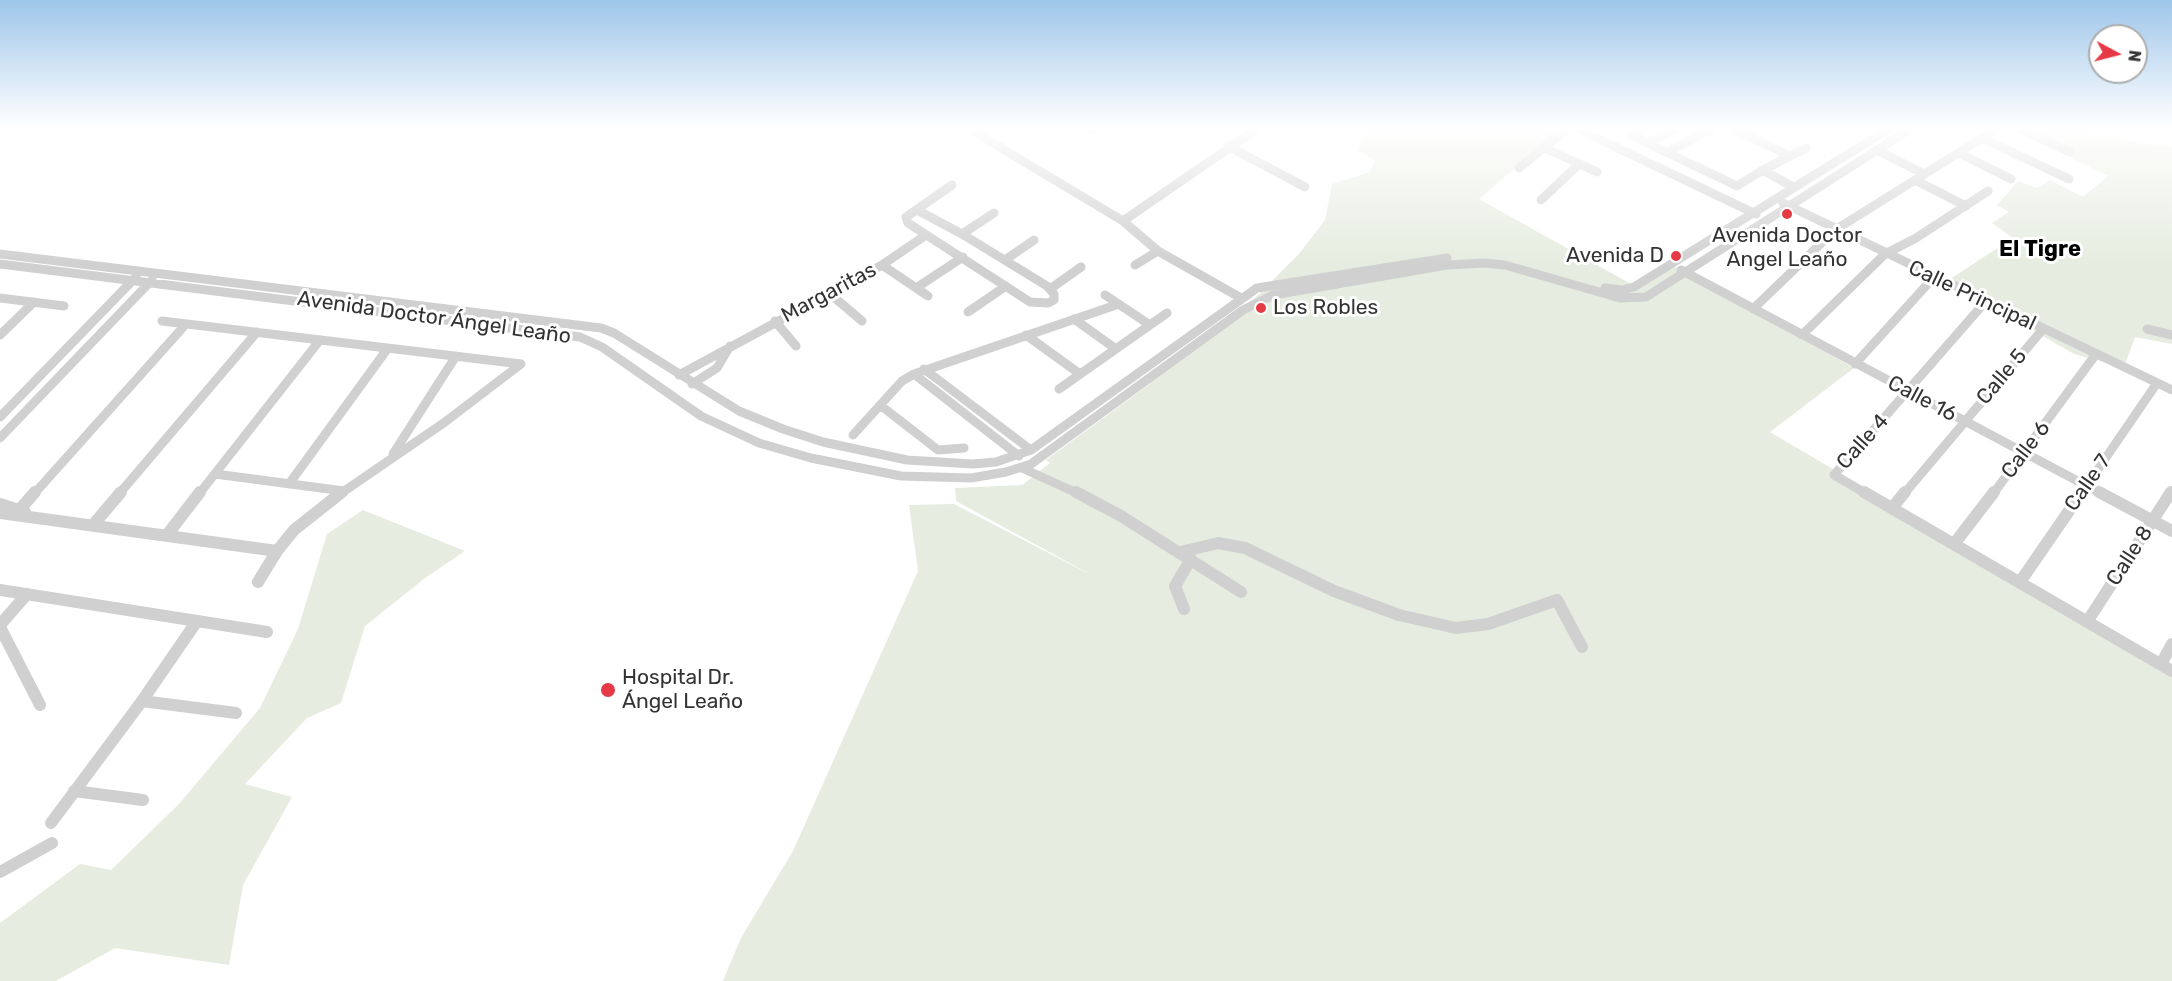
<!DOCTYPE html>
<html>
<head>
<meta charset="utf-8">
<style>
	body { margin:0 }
	#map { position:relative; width:2172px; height:981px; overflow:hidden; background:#fff; font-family:Rubik,sans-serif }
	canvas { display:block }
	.north { position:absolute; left:2088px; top:24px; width:60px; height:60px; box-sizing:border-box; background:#fff; border:2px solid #adadad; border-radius:50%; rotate:97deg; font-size:16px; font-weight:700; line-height:24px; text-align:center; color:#333 }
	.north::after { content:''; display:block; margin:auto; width:21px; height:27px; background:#e63946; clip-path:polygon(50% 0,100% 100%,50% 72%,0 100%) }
</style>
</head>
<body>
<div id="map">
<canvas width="2172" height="981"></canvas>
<div class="north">N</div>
</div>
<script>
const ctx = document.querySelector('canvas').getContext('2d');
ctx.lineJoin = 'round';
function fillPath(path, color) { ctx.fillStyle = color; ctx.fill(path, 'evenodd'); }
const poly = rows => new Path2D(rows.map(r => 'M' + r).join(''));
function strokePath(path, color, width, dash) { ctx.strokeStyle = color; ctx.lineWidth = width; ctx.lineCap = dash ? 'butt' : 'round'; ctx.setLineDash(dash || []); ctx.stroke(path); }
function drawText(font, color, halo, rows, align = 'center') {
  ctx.font = font + ' Rubik,sans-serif'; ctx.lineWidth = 6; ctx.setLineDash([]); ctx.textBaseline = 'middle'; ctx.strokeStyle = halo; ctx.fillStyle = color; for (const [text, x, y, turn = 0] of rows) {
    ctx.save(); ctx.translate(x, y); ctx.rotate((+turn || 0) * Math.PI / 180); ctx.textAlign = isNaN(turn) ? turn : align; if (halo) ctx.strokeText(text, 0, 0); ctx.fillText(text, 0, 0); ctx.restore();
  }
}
fillPath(poly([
	[1371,128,1567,128,1537,149,1479,199,1631,284,1670,264,1854,368,1770,432,2172,669,2172,981,723,981,741,938,793,851,918,571,909,505,954,504,1097,578,956,501,955,488,1022,485,1050,463,1046,460,1147,386,1247,306,1299,254,1325,220,1332,184,1370,172,1375,161,1357,150],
	[2038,128,2080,128,2123,140,2172,147,2172,344,2135,337,2124,367,2074,354,1986,303,1944,283,2013,238,1992,223,2009,212,1997,205,2018,181,2037,188,2050,180,2083,197,2108,176,2042,143,2048,138,2035,130],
	[363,510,465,551,425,578,365,626,341,703,307,718,245,784,292,797,243,885,229,965,115,948,56,981,0,981,0,923,80,864,111,870,179,804,260,708,298,629,327,534]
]), '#e6ecdf');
strokePath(poly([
	[968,128,1123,221,1158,251,1241,298],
	[1088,128,1093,130],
	[1576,128,1756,214],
	[1645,128,1631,135,1737,186,1763,170],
	[1732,128,1790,156],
	[2018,128,2070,152],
	[1982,138,2069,179],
	[1648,143,1677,128],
	[1228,146,1305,187],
	[1543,147,1597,172],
	[1877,150,1924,174],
	[1667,152,1714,128],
	[1959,153,2011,179],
	[1519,168,1568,128],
	[1915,180,1966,206],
	[1793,187,1763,170,1806,148],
	[1541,200,1579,164],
	[1783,203,2172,390],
	[917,210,962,234,1047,286,1054,294,1054,300,1048,303,1030,302,908,223,906,217,952,185],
	[1123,221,1258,128],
	[962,234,994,213],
	[0,254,601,328,614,333,739,411,783,429,823,442,907,460,973,464,996,462,1031,450,1257,288,1447,258],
	[1005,260,1034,240],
	[0,264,580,337,602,347,701,416,759,443,811,458,901,476,971,478,1006,472,1031,464,1243,310,1273,295,1447,265,1485,263,1505,265,1620,298,1646,297,1912,128],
	[882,265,928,296],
	[1135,265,1158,251],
	[1681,270,2102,494],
	[916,288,963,257],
	[1605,288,1622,290,1634,287,1890,128],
	[1050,289,1081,267],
	[829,293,862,321],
	[1105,295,1150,325],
	[0,298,64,306],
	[1753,309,1835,230,1998,128],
	[968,312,1006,286],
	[1074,319,1116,349],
	[162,321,521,364],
	[775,321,796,346],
	[2147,329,2172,335],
	[0,335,34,302],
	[1026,335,1080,374],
	[1802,335,1885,254,1916,238,1988,191],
	[1855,364,1934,277],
	[924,369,1031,450],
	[914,374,1019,456],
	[679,375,882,265,926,235],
	[692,384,717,368,730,346],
	[1059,389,1167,313],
	[880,405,938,450,964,448],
	[0,417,136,277],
	[853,435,902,381,914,374,1119,304],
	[0,438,152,280],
	[393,454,456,356],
	[1022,468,1079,494],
	[215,474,344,491],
	[289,484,388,348],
	[34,494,186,324],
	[119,494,257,332],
	[199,494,320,340],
	[340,494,445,422,521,364],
	[1867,494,1834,475,1986,301],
	[1904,494,2043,329],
	[1993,494,2096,354],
	[2081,494,2157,383],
	[2170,494,2172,491]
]), '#d0d0d0', 9);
strokePath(poly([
	[1076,492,1121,516,1241,592],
	[1864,492,2172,671],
	[2099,492,2172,531],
	[0,504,25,512],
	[1892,508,1905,492],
	[0,513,277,551],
	[15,515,35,492],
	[93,525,121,492],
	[167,535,200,492],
	[1954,544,1994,492],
	[1181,552,1218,543,1245,548,1334,591,1399,615,1456,628,1488,624,1557,600,1582,647],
	[258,582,277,551,294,530,342,492],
	[2020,582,2082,492],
	[0,590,267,632],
	[1184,609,1175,586,1191,559],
	[2087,622,2171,492],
	[0,625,27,594],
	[0,627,40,705],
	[2161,664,2172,644],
	[142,701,236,713],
	[74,791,143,800],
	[51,823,142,701,197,621],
	[0,872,52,843]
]), '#d0d0d0', 12);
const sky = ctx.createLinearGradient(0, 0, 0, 265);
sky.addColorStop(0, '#9ec6ea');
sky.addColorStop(0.48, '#fff');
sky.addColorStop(1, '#ffffff00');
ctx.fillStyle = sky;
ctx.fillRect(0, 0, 2172, 265);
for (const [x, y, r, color] of [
	[1787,214,6,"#e63946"],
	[1676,256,6,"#e63946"],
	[1261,308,6,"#e63946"],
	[608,690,8,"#e63946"]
]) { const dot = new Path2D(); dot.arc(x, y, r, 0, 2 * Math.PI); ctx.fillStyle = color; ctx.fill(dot); strokePath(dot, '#fff', 2); }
drawText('21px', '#333', '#fff', [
	["Avenida Doctor",1787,236,"center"],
	["Angel Leaño",1787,260,"center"],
	["Avenida D",1664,256,"right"],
	["Los Robles",1273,308],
	["Hospital Dr.",622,678],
	["Ángel Leaño",622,702]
], 'left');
drawText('21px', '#333', '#fff', [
	["Margaritas",829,293,-28],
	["Calle Principal",1972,296,25],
	["Avenida Doctor Ángel Leaño",434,318,8],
	["Calle 5",2002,377,-50],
	["Calle 16",1922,399,28],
	["Calle 4",1863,442,-48],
	["Calle 6",2026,450,-53],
	["Calle 7",2088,483,-55],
	["Calle 8",2130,556,-57]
]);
drawText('bold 22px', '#000', '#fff', [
	["El Tigre",2040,250]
]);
</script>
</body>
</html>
